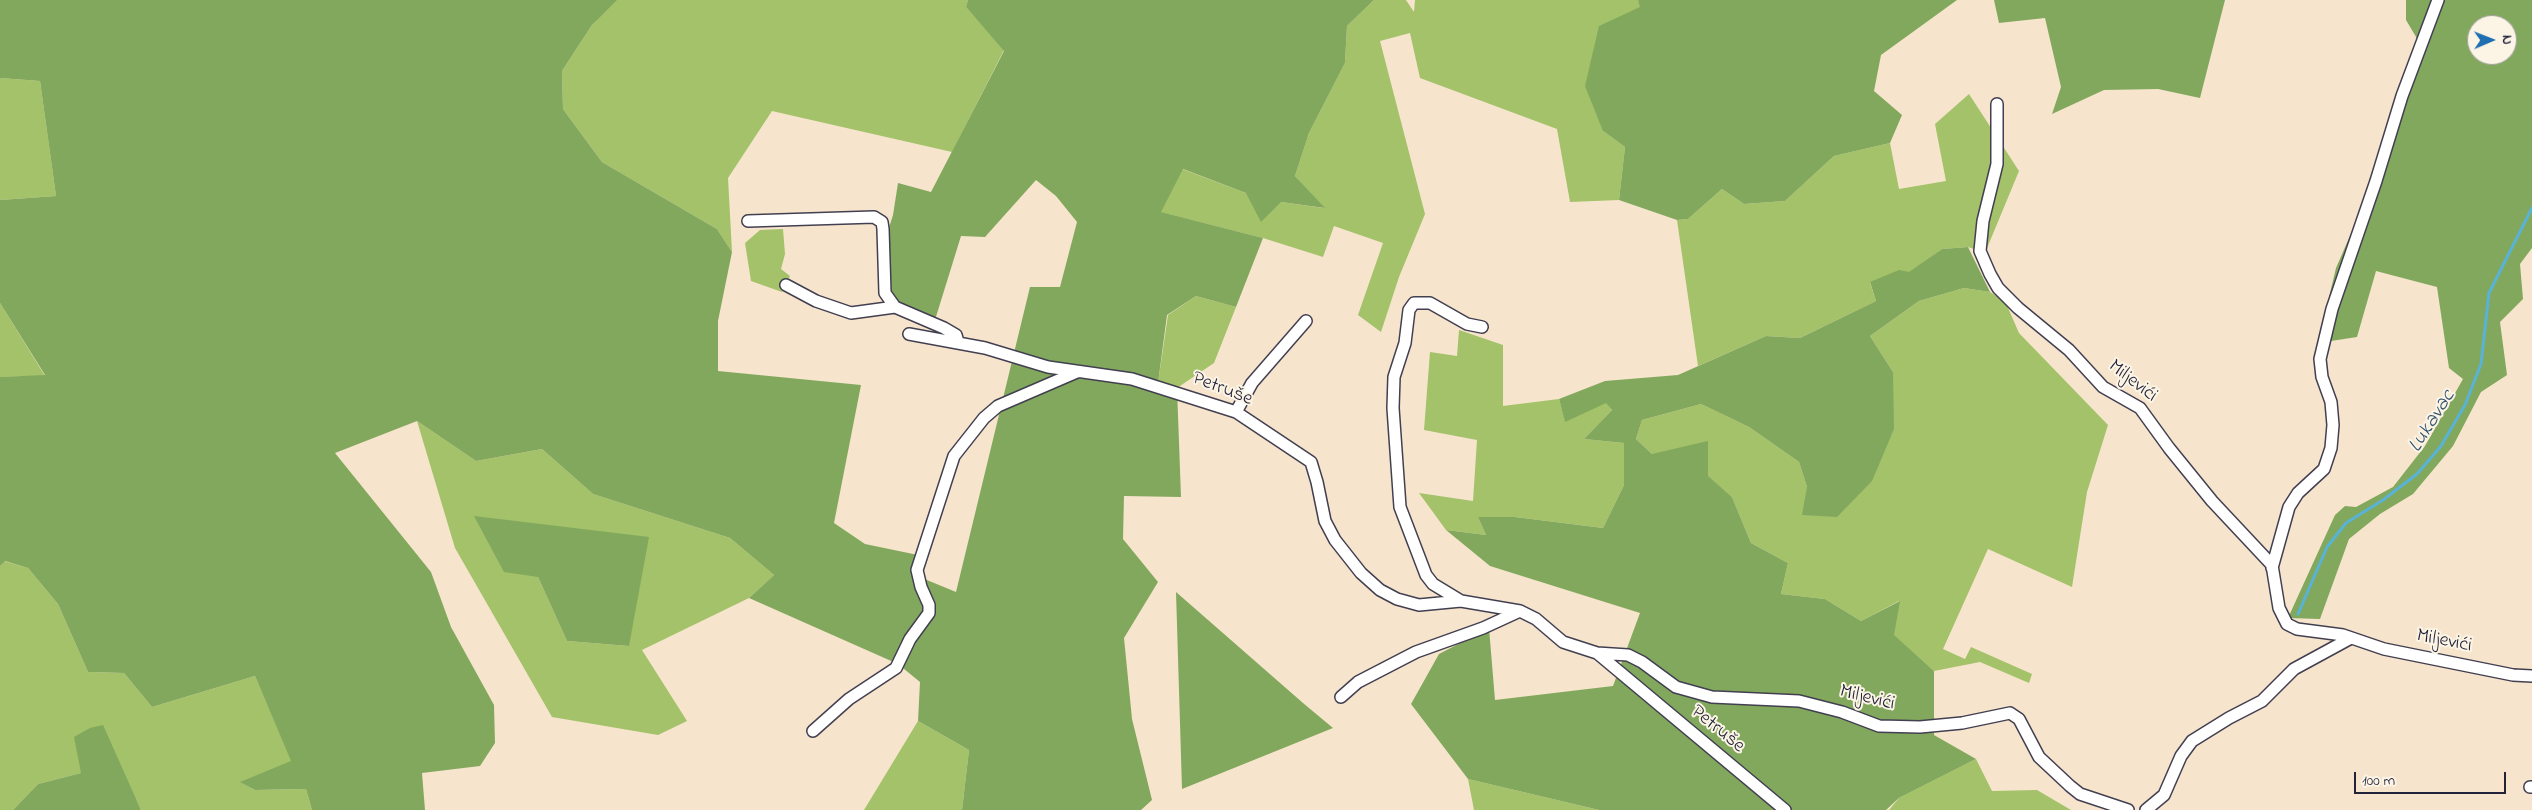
<!DOCTYPE html>
<html>
<head>
<meta charset="utf-8">
<style>
	body { margin:0 }
	#map { position:relative; width:2532px; height:810px; overflow:hidden; background:#f6e5cc; font-family:"Indie Flower",sans-serif }
	canvas { display:block }
	.north { position:absolute; left:2467px; top:15px; width:50px; height:50px; box-sizing:border-box; background:#fcf5e5; border:1px solid #a5a1a1; border-radius:50%; rotate:89deg; font-size:14px; font-weight:700; line-height:20px; text-align:center; color:#22223b }
	.north::after { content:''; display:block; margin:auto; width:18px; height:22px; background:#1f6fb2; clip-path:polygon(50% 0,100% 100%,50% 72%,0 100%) }
	.scale { position:absolute; left:2354px; top:772px; width:152px; height:22px; box-sizing:border-box; border:2px solid #22223b; border-top:0; padding-left:6px; font-size:15px; line-height:18px; white-space:nowrap; color:#22223b; -webkit-text-stroke:4px #fcf5e5; paint-order:stroke }
</style>
</head>
<body>
<div id="map">
<canvas width="2532" height="810"></canvas>
<div class="north">N</div>
<div class="scale">100 m</div>
</div>
<script>
const ctx = document.querySelector('canvas').getContext('2d');
ctx.lineJoin = 'round';
function fillPath(path, color) { ctx.fillStyle = color; ctx.fill(path, 'evenodd'); }
const poly = rows => new Path2D(rows.map(r => 'M' + r).join(''));
function strokePath(path, color, width, dash) { ctx.strokeStyle = color; ctx.lineWidth = width; ctx.lineCap = dash ? 'butt' : 'round'; ctx.setLineDash(dash || []); ctx.stroke(path); }
function drawText(font, color, halo, rows, align = 'center') {
  ctx.font = font + ' "Indie Flower",sans-serif'; ctx.lineWidth = 4; ctx.setLineDash([]); ctx.textBaseline = 'middle'; ctx.strokeStyle = halo; ctx.fillStyle = color; for (const [text, x, y, turn = 0] of rows) {
    ctx.save(); ctx.translate(x, y); ctx.rotate((+turn || 0) * Math.PI / 180); ctx.textAlign = isNaN(turn) ? turn : align; if (halo) ctx.strokeText(text, 0, 0); ctx.fillText(text, 0, 0); ctx.restore();
  }
}
fillPath(poly([
	[615,0,968,0,966,7,1004,50,952,152,772,111,728,178,732,252,717,229,602,162,563,109,562,71,592,25],
	[1374,0,1406,0,1414,12,1415,0,1638,0,1641,7,1603,131,1625,147,1619,200,1570,202,1557,129,1420,78,1410,33,1380,41,1425,214,1399,277,1381,332,1358,315,1383,243,1334,226,1323,257,1263,238,1160,212,1182,169,1246,193,1281,202,1324,208,1295,176,1309,133,1345,63,1347,26],
	[0,78,40,81,56,196,0,200],
	[1969,94,2019,171,1985,253,1968,247,1942,249,1909,273,1870,283,1876,301,1800,338,1766,336,1698,366,1677,220,1688,219,1722,189,1744,204,1785,201,1834,156,1890,143,1899,189,1946,181,1935,124],
	[783,229,785,254,781,269,790,276,782,292,751,281,745,243,760,230],
	[1964,288,1990,292,2005,301,2019,333,2108,425,2087,492,2072,587,1988,549,1943,649,1965,659,1971,647,2032,674,2029,683,1980,662,1934,671,1893,635,1899,601,1861,621,1825,599,1781,594,1788,563,1751,543,1732,497,1707,476,1652,454,1636,439,1642,420,1701,404,1749,427,1799,462,1807,487,1893,372,1870,336,1919,301],
	[1196,296,1236,307,1214,363,1177,388,1158,383,1168,315],
	[0,303,45,376,0,377],
	[1459,330,1503,345,1503,406,1559,399,1565,421,1606,402,1612,410,1584,439,1624,443,1624,485,1603,528,1515,517,1478,517,1486,535,1446,530,1419,493,1473,501,1477,440,1424,430,1430,352,1457,356],
	[417,421,476,461,542,449,593,494,730,538,774,575,749,598,642,650,687,721,658,735,552,717,455,548],
	[538,577,629,646,567,641],
	[4,561,28,568,58,604,88,672,124,673,152,707,255,676,292,762,241,782,255,790,306,789,312,810,141,810,122,770,81,773,38,784,13,810,0,810,0,566],
	[918,721,969,750,962,810,864,810],
	[1976,759,1992,791,2037,790,2071,810,1889,810,1899,798],
	[1468,779,1599,810,1474,810]
]), '#a3c269');
fillPath(poly([
	[0,0,617,0,592,25,562,71,563,109,602,162,717,229,732,252,718,321,718,371,861,385,834,523,865,544,918,555,922,578,956,592,1030,287,1060,287,1077,222,1056,196,1036,180,985,237,961,236,935,320,904,309,888,295,887,234,893,215,898,183,931,192,1004,51,966,7,968,0,1374,0,1347,26,1345,63,1309,133,1295,176,1325,208,1281,202,1261,222,1246,193,1183,169,1161,212,1263,238,1236,307,1196,296,1167,315,1158,383,1177,388,1181,497,1124,496,1123,539,1158,582,1124,638,1132,719,1152,800,1141,810,962,810,969,750,918,721,920,682,898,664,749,598,774,575,730,538,593,494,542,449,476,461,417,421,335,453,431,572,451,627,494,705,495,743,480,766,422,773,425,810,312,810,306,789,255,790,240,782,291,761,255,676,152,707,124,673,88,672,58,604,28,568,5,561,0,566,0,377,45,375,0,303,0,200,56,196,40,81,0,78],
	[1638,0,1957,0,1881,55,1874,91,1902,115,1890,143,1834,156,1785,201,1744,204,1722,189,1688,219,1677,220,1619,200,1625,147,1603,131,1585,86,1599,26,1640,7],
	[1994,0,2225,0,2200,98,2158,89,2104,90,2052,114,2061,87,2045,18,1999,23],
	[2406,0,2532,0,2532,248,2520,264,2523,299,2500,322,2507,375,2481,392,2453,446,2413,494,2380,514,2349,539,2320,619,2288,618,2335,515,2345,506,2356,507,2393,487,2425,446,2463,379,2449,368,2437,287,2376,271,2357,337,2318,343,2336,268,2391,141,2422,47,2406,20],
	[2477,25,2507,25,2507,55,2477,55],
	[1968,247,1990,292,1964,288,1919,301,1870,336,1893,372,1894,429,1872,481,1837,517,1802,515,1807,487,1799,462,1749,427,1701,404,1642,420,1636,439,1652,454,1708,441,1708,476,1732,497,1751,543,1788,563,1781,594,1825,599,1861,621,1900,601,1894,635,1934,671,1934,735,1976,759,1899,798,1886,810,1599,810,1468,779,1411,704,1439,654,1489,628,1495,700,1613,686,1640,613,1490,566,1446,530,1486,535,1478,517,1515,517,1603,528,1624,485,1624,443,1584,439,1612,410,1606,403,1565,422,1559,399,1605,381,1678,375,1766,336,1800,338,1876,301,1870,282,1899,270,1909,272,1942,249],
	[474,516,649,537,629,646,567,641,538,577,504,572],
	[1176,592,1303,703,1333,728,1182,789],
	[103,725,141,810,13,810,38,784,81,773,74,737,90,728]
]), '#82a85d');
strokePath(poly([
	[2298,614,2327,547,2346,523,2383,500,2417,474,2441,446,2465,405,2481,364,2489,293,2532,208]
]), '#59b3d6', 3);
const street = poly([
	[1997,104,1997,164,1983,221,1980,251,1990,274,1998,288,2018,308,2069,350,2103,387,2140,408,2169,448,2212,501,2272,565,2279,608,2287,624,2297,629,2343,635,2384,649,2513,675,2532,676],
	[748,221,874,217,882,222,883,229,885,293,895,307,944,328,956,335,958,342],
	[786,285,816,301,851,313,895,307],
	[909,334,985,348,1048,367,1132,379,1236,412,1311,462,1317,482,1325,521,1335,540,1361,573,1380,590,1397,599,1419,605,1461,601,1520,611,1536,619,1563,642,1597,653,1628,655,1642,662,1676,687,1712,697,1799,701,1842,712,1879,726,1920,727,1962,723,2010,713,2019,719,2039,757,2070,786,2080,794,2128,810],
	[1236,412,1252,383,1306,321],
	[2272,568,2289,507,2298,493,2324,469,2331,448,2333,425,2331,402,2322,377,2320,359,2332,309,2376,181,2402,96,2438,0],
	[1461,601,1433,584,1426,575,1400,507,1393,408,1394,377,1405,343,1409,310,1414,303,1430,303,1467,324,1482,327],
	[1597,653,1785,810],
	[1341,697,1358,682,1416,652,1483,628,1520,611],
	[813,731,849,699,896,668,910,639,929,613,929,605,921,587,917,570,954,456,984,418,998,406,1077,372],
	[2530,787,2532,787],
	[2146,810,2164,795,2181,756,2192,741,2229,718,2262,701,2294,669,2351,638]
]);
strokePath(street, '#423f51', 14);
strokePath(street, '#fff', 11);
drawText('20px', '#22223b', '#fcf5e5', [
	["Miljevići",2132,382,38],
	["Petruše",1222,390,21],
	["Miljevići",2444,642,11],
	["Miljevići",1867,699,14],
	["Petruše",1717,730,39]
]);
drawText('italic 21px', '#355571', '#fcf5e5', [
	["Lukavac",2433,422,-58]
]);
</script>
</body>
</html>
